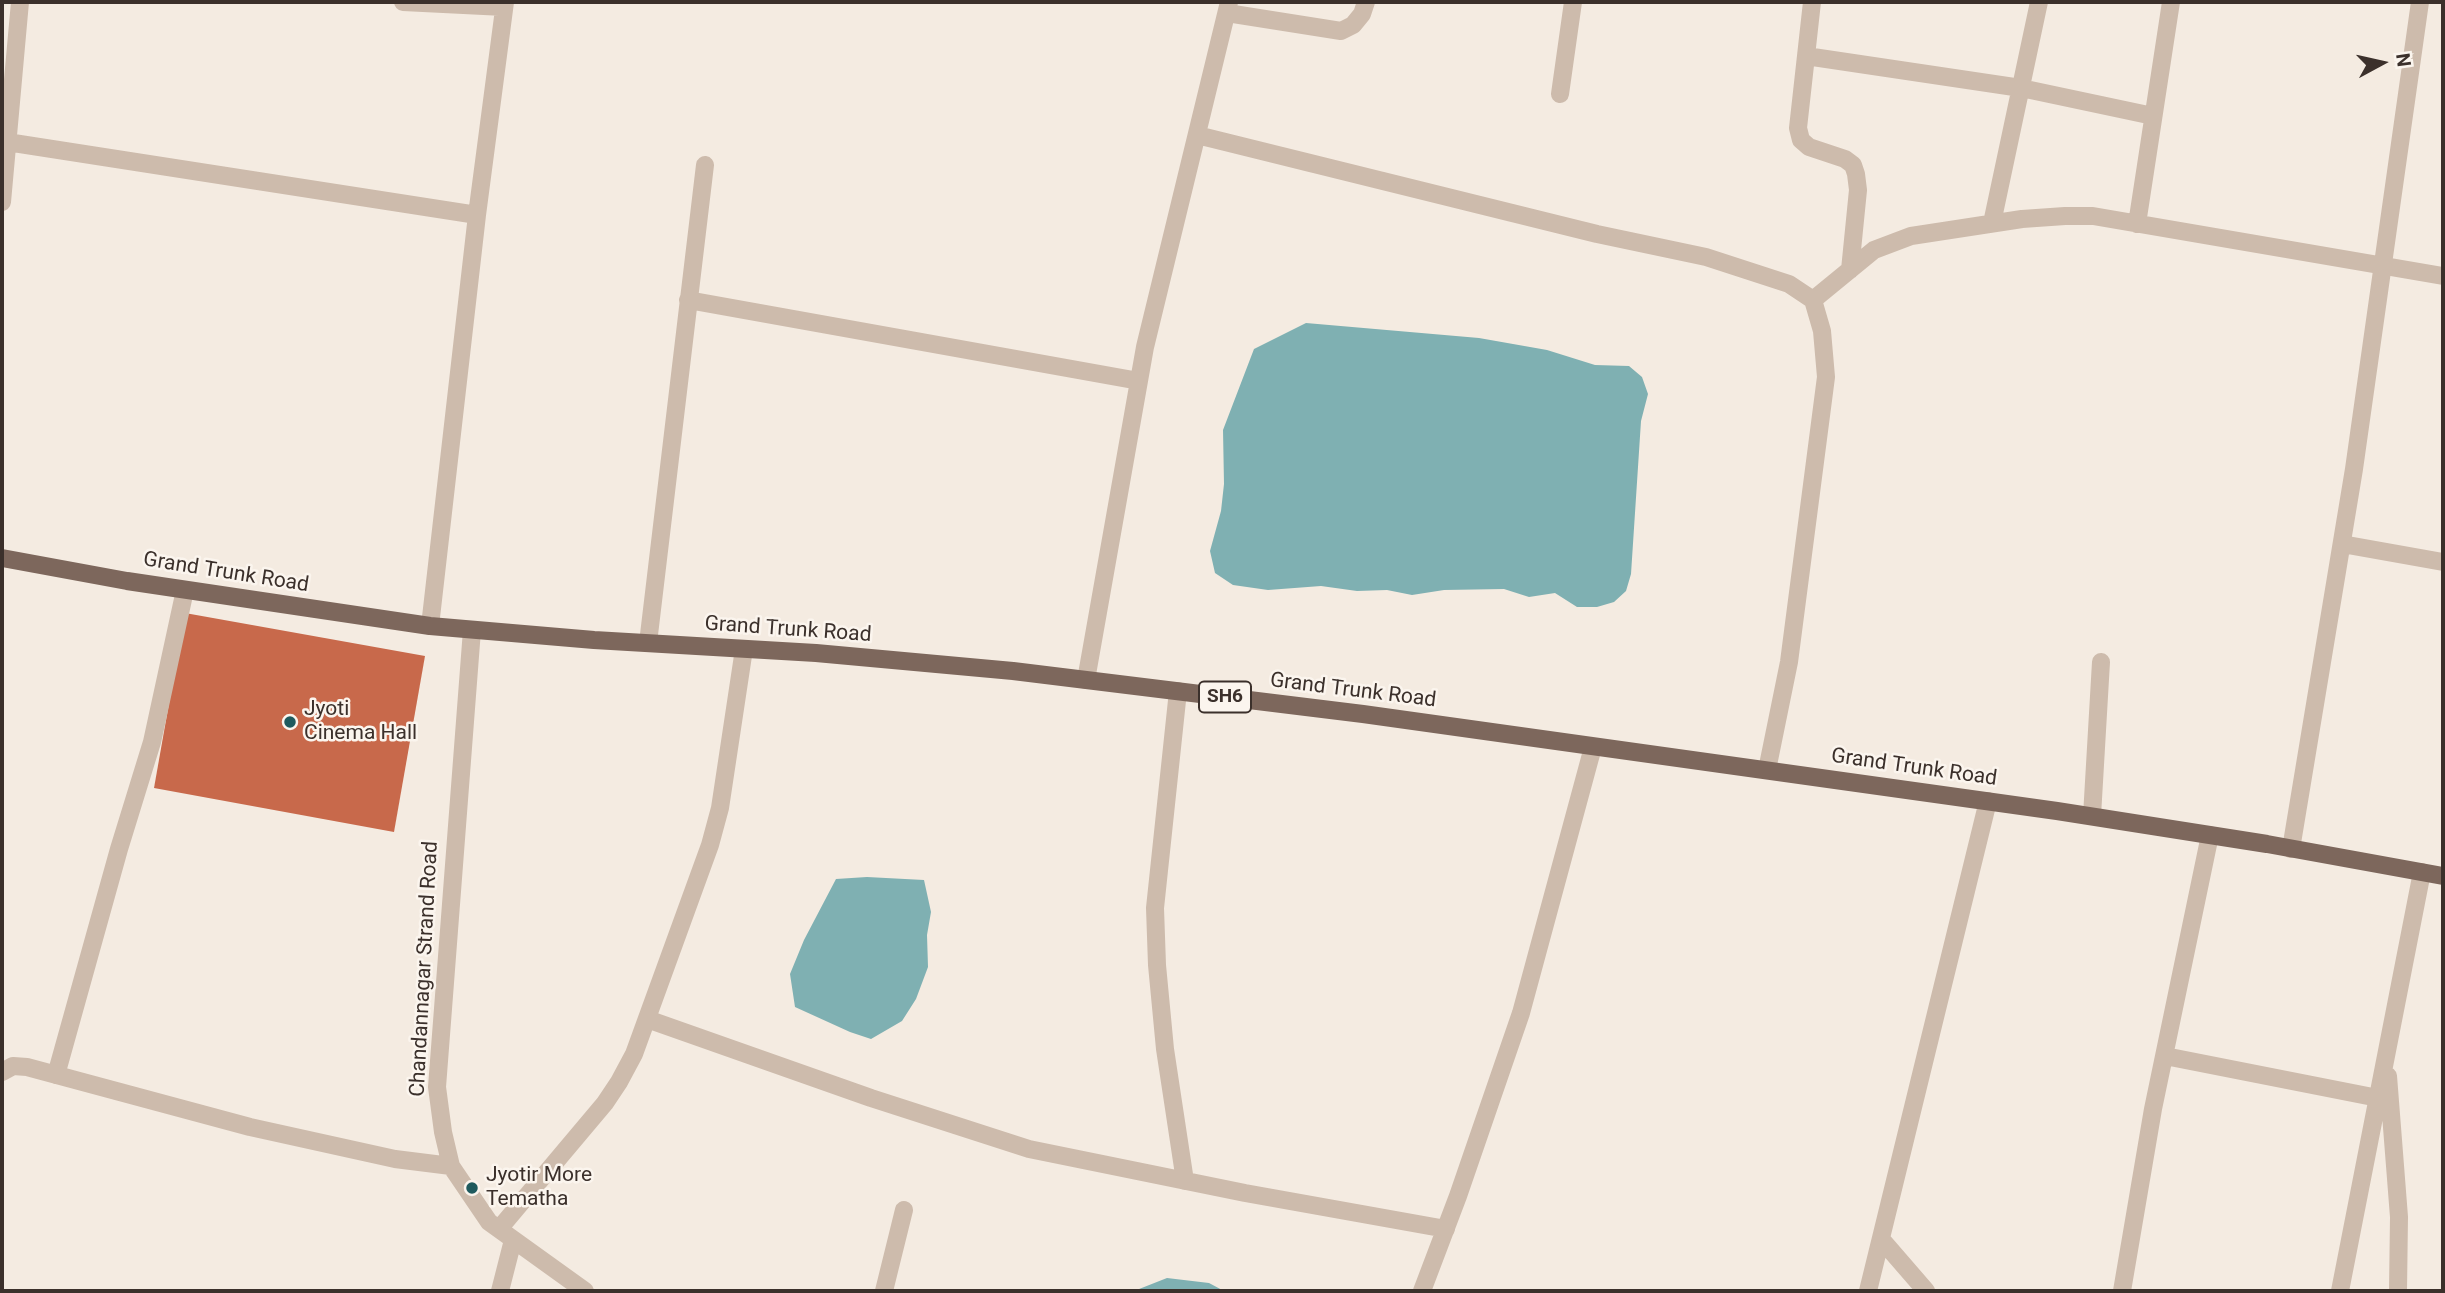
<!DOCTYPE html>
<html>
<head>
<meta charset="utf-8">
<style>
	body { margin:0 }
	#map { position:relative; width:2445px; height:1293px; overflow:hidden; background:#f4ebe1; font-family:Roboto,sans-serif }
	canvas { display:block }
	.frame { position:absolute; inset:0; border:4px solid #3b302b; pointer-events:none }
	.north { position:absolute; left:2347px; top:28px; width:70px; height:70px; -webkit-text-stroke:5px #fbf5ee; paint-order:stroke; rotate:82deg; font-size:19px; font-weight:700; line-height:28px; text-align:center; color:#3b302b }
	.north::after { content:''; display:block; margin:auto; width:24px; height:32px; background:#3b302b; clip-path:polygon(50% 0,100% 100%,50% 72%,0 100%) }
</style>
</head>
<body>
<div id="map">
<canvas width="2445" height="1293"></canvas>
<div class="frame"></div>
<div class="north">N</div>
</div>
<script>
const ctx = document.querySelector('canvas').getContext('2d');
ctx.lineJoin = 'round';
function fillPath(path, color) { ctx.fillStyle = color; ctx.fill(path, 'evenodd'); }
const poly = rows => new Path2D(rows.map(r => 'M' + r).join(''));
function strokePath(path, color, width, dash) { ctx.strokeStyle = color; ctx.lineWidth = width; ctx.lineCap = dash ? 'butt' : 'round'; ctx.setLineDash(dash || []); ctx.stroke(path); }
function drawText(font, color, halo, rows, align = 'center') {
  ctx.font = font + ' Roboto,sans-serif'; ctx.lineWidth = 5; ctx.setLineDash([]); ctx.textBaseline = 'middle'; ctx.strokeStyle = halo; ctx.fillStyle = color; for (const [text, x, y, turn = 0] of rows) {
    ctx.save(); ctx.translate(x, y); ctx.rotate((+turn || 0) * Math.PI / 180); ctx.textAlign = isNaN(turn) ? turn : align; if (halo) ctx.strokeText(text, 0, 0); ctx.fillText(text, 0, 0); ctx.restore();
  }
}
fillPath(poly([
	[1306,323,1479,338,1547,350,1595,365,1629,366,1642,377,1648,394,1641,421,1631,574,1626,591,1614,602,1597,607,1577,607,1555,593,1529,597,1504,589,1444,590,1412,595,1387,590,1357,591,1321,586,1268,590,1233,585,1215,573,1210,551,1221,511,1224,484,1223,430,1254,349],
	[867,877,924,880,931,912,927,935,928,967,916,999,902,1021,871,1039,850,1032,795,1007,790,974,804,940,836,879],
	[1167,1278,1209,1283,1224,1291,1134,1291]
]), '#7fb0b2');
fillPath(poly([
	[185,613,425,656,394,832,154,788]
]), '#c8694b');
strokePath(poly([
	[403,2,504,7],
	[1812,2,1798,128,1801,140,1809,147,1845,159,1853,165,1856,174,1858,190,1850,270],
	[1227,13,1341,31,1353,25,1362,14,1366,2],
	[1806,56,2021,88,2153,116],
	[1560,94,1573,2],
	[1197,135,1597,234,1706,257,1789,284,1813,300,1822,331,1826,377,1789,662,1767,770],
	[7,142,477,215],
	[2,202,20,2],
	[1992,223,2039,2],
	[2137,224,2171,2],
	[688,300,1139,381],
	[1813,300,1874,250,1911,236,2022,219,2065,216,2093,216,2443,276],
	[2342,544,2443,562],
	[430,626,477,215,505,2],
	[472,630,437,1087,443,1132,451,1166,489,1222,585,1291],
	[648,643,705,165],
	[1086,680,1145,347,1229,2],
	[1178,691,1155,908,1157,965,1165,1049,1185,1181],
	[2092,816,2101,662],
	[2291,849,2354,469,2420,2],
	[647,1019,871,1098,1029,1149,1245,1193,1446,1229],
	[2165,1056,2378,1098],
	[2,1072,13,1066,27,1067,250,1127,395,1159,451,1166],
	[56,1075,119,849,152,742,185,590],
	[2388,1076,2399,1217,2398,1291],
	[499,1229,605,1103,619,1082,634,1054,710,845,720,808,744,649],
	[1881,1239,1926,1291],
	[500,1291,513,1240],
	[884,1291,904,1210],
	[1422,1291,1458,1196,1521,1013,1593,747],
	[1868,1291,1988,801],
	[2122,1291,2153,1109,2210,835],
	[2340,1291,2422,872]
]), '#cdbbac', 18);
strokePath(poly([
	[2,558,127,581,430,626,594,640,816,653,1013,671,1363,714,2057,811,2267,844,2443,876]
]), '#7d675c', 18);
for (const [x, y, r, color] of [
	[290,722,7,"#1f5a5e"],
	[472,1188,7,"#1f5a5e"]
]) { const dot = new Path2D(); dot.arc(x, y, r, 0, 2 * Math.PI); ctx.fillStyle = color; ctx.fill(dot); strokePath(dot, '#fbf5ee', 2.5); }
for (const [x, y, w] of [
	[1225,697,52]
]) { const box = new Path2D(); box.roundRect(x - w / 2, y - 15.5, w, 31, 5); ctx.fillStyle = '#fbf5ee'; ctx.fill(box); strokePath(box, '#3b302b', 2); }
drawText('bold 19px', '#3b302b', null, [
	["SH6",1225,697]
]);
drawText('21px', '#3b302b', '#fbf5ee', [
	["Grand Trunk Road",226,573,9],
	["Grand Trunk Road",788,630,4],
	["Grand Trunk Road",1353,691,7],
	["Grand Trunk Road",1914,768,8],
	["Chandannagar Strand Road",425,969,-87]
]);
drawText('21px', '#3b302b', '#fbf5ee', [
	["Jyoti",304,710],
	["Cinema Hall",304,734],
	["Jyotir More",486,1176],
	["Tematha",486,1200]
], 'left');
</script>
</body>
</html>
